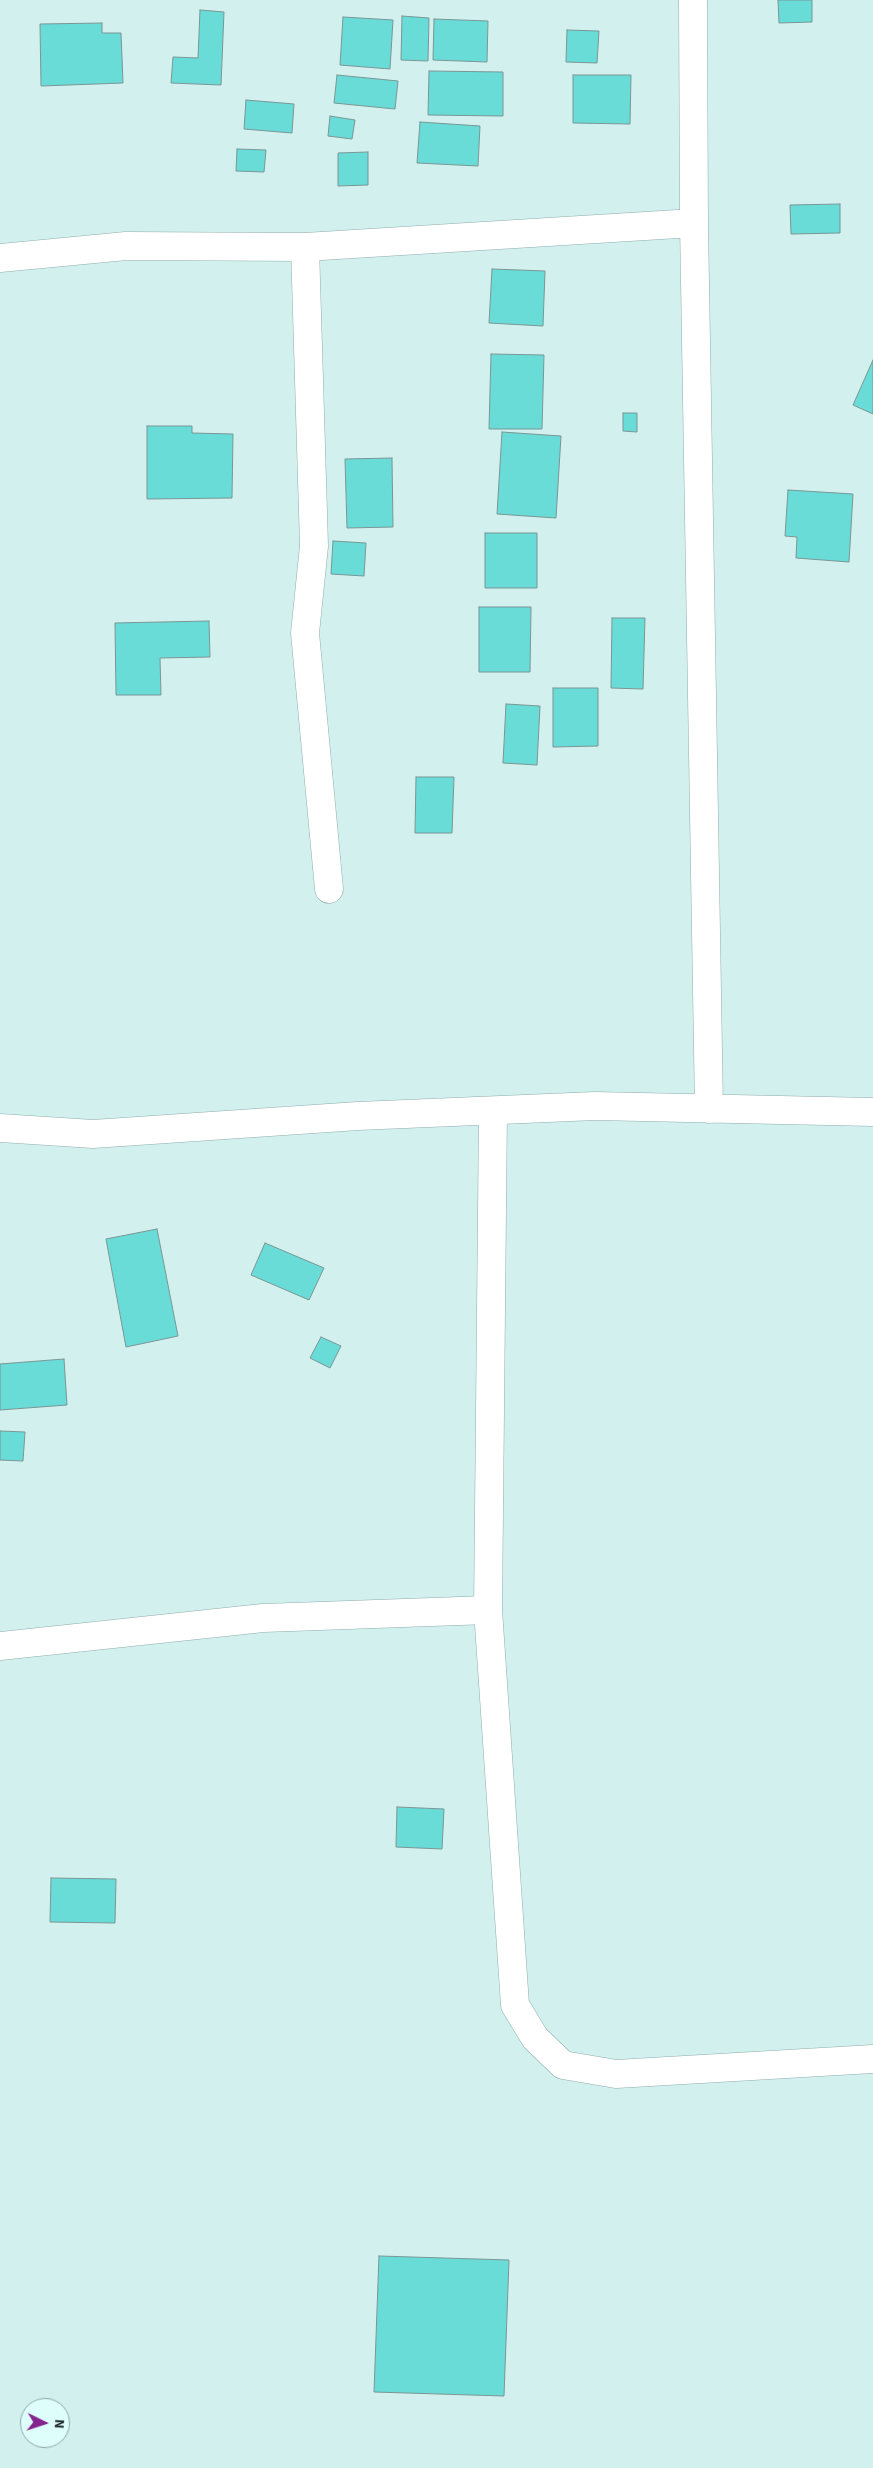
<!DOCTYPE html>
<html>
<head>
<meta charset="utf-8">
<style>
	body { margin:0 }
	#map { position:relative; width:873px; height:2468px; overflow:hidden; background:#d1f0ee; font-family:"Source Sans 3",sans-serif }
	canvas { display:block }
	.north { position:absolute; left:20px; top:2398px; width:50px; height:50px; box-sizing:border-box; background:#defefc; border:1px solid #90a8a6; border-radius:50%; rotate:94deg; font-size:14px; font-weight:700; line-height:20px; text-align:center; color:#1b2626 }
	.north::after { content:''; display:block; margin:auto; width:18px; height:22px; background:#85248e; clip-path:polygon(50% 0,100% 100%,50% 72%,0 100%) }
</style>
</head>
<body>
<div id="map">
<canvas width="873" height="2468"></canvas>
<div class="north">N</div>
</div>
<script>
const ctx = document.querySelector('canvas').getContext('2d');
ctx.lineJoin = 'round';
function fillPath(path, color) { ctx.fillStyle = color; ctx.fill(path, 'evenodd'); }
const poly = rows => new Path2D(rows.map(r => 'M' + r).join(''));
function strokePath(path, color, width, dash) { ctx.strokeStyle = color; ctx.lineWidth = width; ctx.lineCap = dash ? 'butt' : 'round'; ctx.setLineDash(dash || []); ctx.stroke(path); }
const building = poly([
	[778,0,812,0,812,22,779,23,778,0],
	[200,10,224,12,221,85,171,83,173,57,198,58,200,10],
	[402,16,429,18,428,61,401,60,402,16],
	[343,17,393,20,390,69,340,65,343,17],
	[434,19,488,21,487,62,433,60,434,19],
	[102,23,102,33,121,33,123,83,41,86,40,24,102,23],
	[567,30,599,31,597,63,566,62,567,30],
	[429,71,503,72,503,116,428,115,429,71],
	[337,75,398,81,395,109,334,103,337,75],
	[573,75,631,75,630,124,573,123,573,75],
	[246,100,294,104,292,133,244,129,246,100],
	[330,116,355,120,352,139,328,136,330,116],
	[420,122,480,126,478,166,417,163,420,122],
	[237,149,266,150,264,172,236,171,237,149],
	[368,152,368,185,338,186,338,153,368,152],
	[840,204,840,233,791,234,790,205,840,204],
	[492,269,545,271,543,326,489,323,492,269],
	[491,354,544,355,542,429,489,429,491,354],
	[873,360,873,414,853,405,873,360],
	[623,413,637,413,637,432,623,431,623,413],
	[147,426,192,426,192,433,233,434,232,498,147,499,147,426],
	[502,432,561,436,556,518,497,514,502,432],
	[392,458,393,527,347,528,345,459,392,458],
	[788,490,853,494,849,562,796,558,797,537,785,536,788,490],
	[485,533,537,533,537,588,485,588,485,533],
	[333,541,366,543,364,576,331,574,333,541],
	[479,607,531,607,530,672,479,672,479,607],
	[612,618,645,618,643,689,611,688,612,618],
	[209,621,210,657,160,658,161,695,116,695,115,623,209,621],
	[553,688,598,688,598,746,553,747,553,688],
	[506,704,540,706,537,765,503,763,506,704],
	[416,777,454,777,452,833,415,833,416,777],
	[157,1229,178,1336,126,1347,106,1239,157,1229],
	[265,1243,324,1268,309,1300,251,1275,265,1243],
	[321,1337,341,1346,330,1368,310,1358,321,1337],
	[64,1359,67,1405,0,1410,0,1364,64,1359],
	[0,1431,25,1432,23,1461,0,1460,0,1431],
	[397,1807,444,1809,442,1849,396,1847,397,1807],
	[51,1878,116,1879,115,1923,50,1922,51,1878],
	[379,2256,509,2260,504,2396,374,2392,379,2256]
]);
fillPath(building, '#69dcd8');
strokePath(building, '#7a9695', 1);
const street = poly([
	[693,0,694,223,709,1109],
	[305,247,314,546,305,633,329,889],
	[0,258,126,246,305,247,694,223],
	[493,1111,488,1610,515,2005,535,2038,563,2065,616,2074,873,2059],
	[0,1128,93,1134,358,1116,595,1106,873,1112],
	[0,1646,263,1618,488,1610]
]);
strokePath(street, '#8fadab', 29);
strokePath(street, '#fff', 28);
</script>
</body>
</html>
